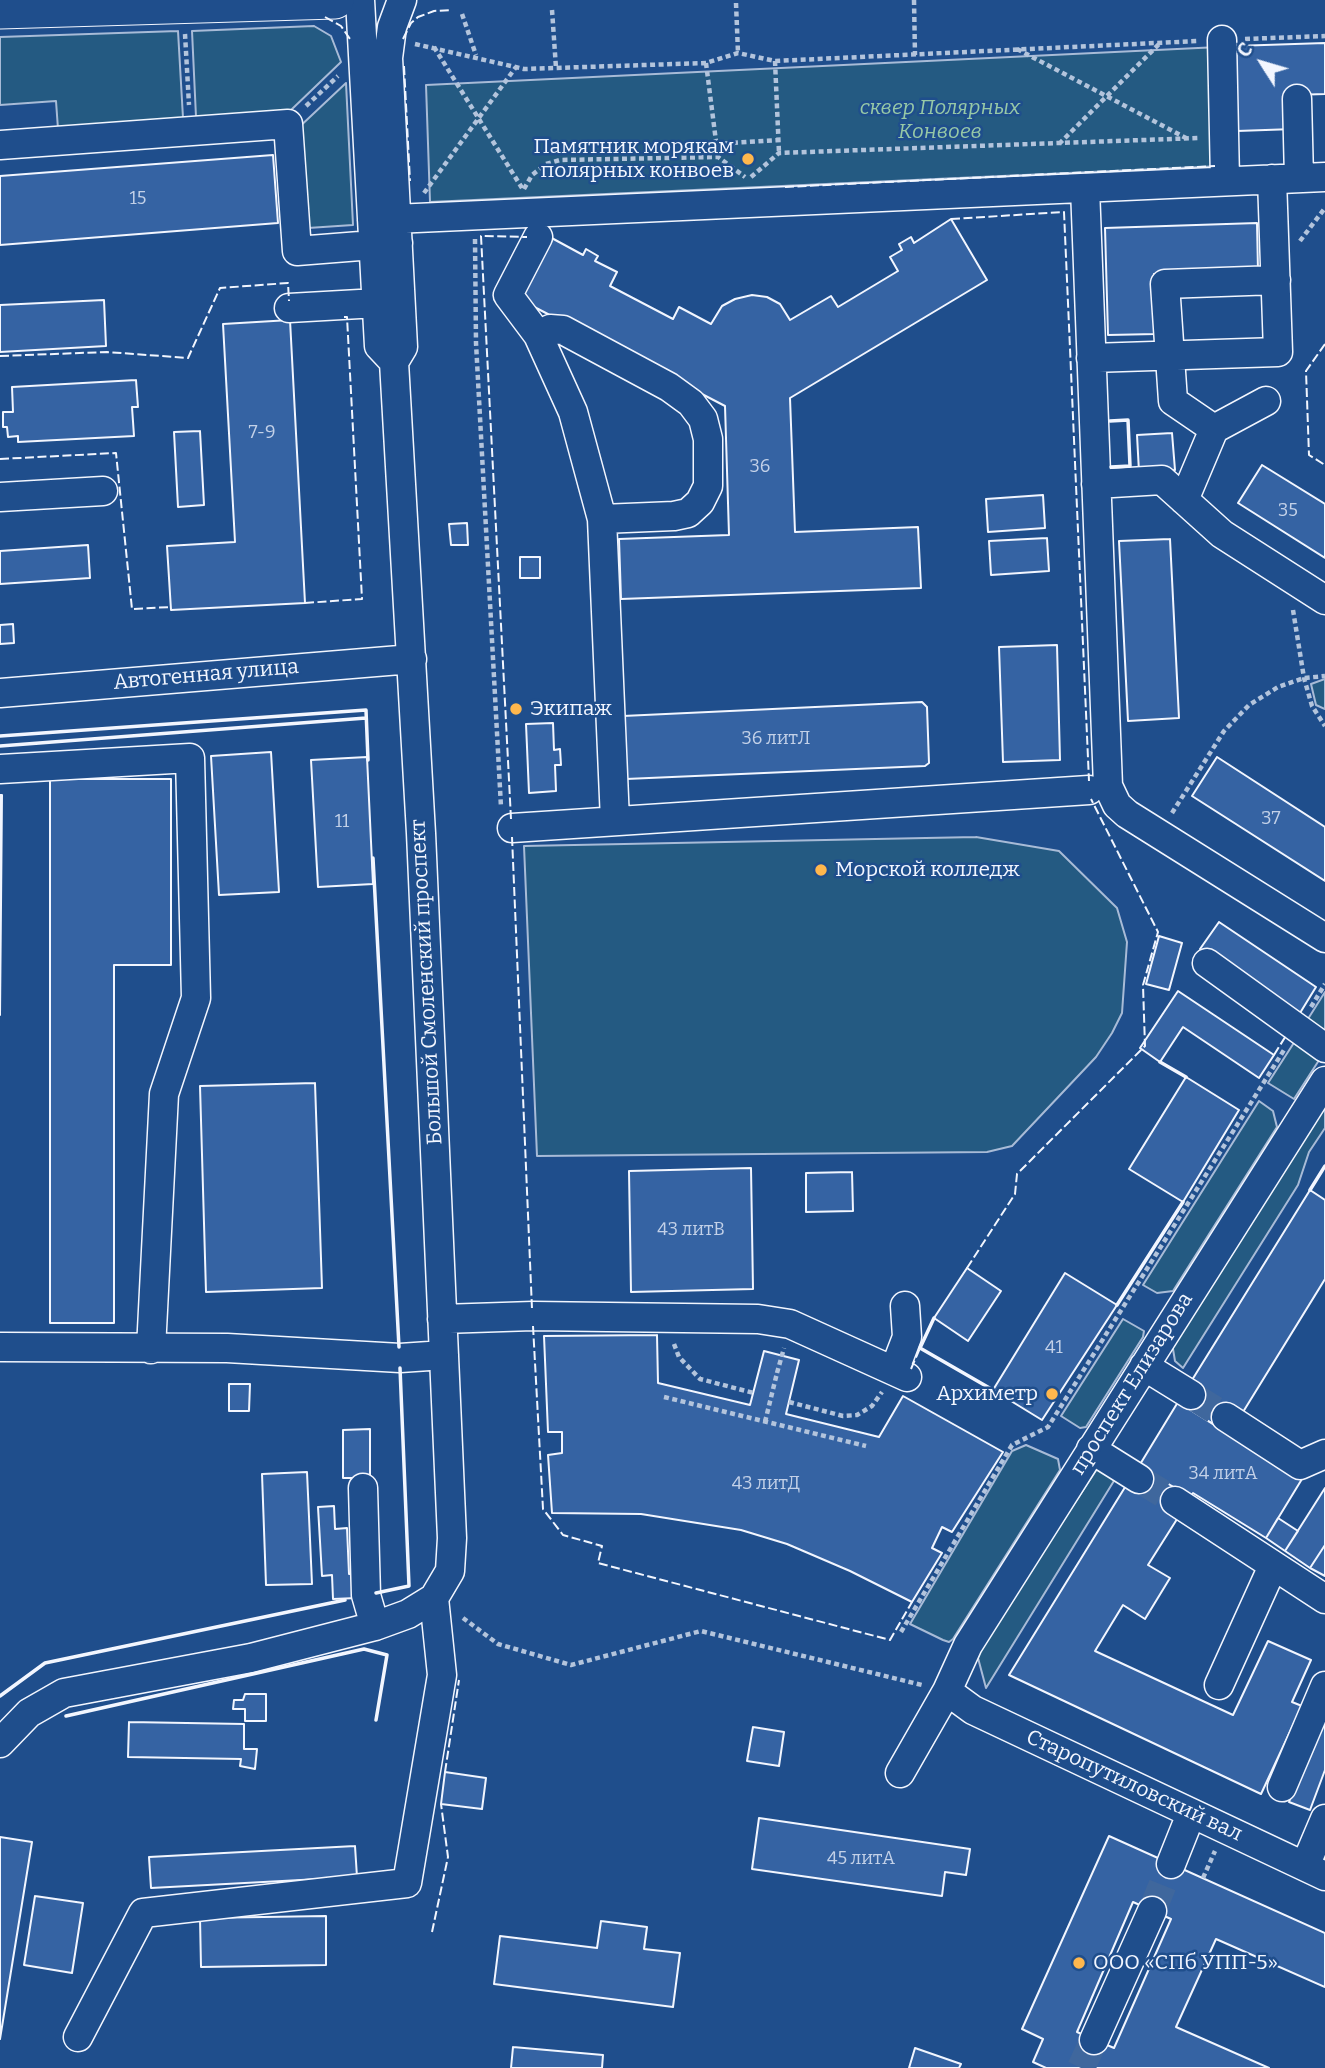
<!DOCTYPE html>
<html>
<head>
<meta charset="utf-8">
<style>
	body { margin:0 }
	#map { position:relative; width:1325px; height:2068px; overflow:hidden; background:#1f4e8c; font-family:Bitter,serif }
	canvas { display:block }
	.north { position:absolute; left:1227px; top:28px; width:70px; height:70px; -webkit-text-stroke:5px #1f4e8c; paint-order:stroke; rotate:307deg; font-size:19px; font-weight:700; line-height:28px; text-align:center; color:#f2f6ff }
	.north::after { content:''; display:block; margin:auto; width:24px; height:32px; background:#f2f6ff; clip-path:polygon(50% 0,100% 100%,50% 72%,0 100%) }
</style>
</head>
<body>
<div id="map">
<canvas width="1325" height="2068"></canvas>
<div class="north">С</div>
</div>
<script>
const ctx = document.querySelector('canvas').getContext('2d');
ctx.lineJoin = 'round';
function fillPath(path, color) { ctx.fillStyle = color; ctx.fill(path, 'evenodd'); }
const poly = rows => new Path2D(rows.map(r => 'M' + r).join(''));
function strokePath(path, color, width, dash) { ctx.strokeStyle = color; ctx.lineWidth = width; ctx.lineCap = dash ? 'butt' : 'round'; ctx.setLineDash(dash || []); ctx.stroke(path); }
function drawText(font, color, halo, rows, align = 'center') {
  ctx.font = font + ' Bitter,serif'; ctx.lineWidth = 5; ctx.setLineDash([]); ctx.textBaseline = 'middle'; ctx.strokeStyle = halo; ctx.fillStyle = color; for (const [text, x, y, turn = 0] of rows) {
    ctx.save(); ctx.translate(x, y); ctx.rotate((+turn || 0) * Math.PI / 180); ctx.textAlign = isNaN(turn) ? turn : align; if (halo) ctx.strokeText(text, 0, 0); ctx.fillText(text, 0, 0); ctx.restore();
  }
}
const green = poly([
	[314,26,331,36,341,62,291,110,196,117,192,31,314,26],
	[178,31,183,118,58,129,56,101,0,105,0,37,178,31],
	[1219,47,1222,166,430,202,426,85,1219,47],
	[346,83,353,225,308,228,295,131,346,83],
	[1325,679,1325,709,1316,705,1311,684,1325,679],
	[976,837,1059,851,1117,908,1127,942,1122,1013,1112,1033,1096,1057,1012,1146,987,1152,537,1156,524,846,976,837],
	[1325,992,1325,1034,1306,1022,1325,992],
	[1297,1038,1323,1054,1294,1099,1268,1083,1297,1038],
	[1259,1101,1273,1111,1277,1127,1173,1291,1157,1293,1143,1285,1259,1101],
	[1325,1103,1325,1128,1309,1152,1298,1185,1183,1368,1175,1361,1172,1343,1325,1103],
	[1123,1319,1144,1331,1143,1337,1086,1427,1080,1428,1061,1416,1123,1319],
	[1026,1445,1058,1459,1060,1470,953,1639,949,1642,943,1640,910,1624,1012,1451,1026,1445],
	[1097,1469,1117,1476,986,1688,978,1658,982,1644,1097,1469]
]);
fillPath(green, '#245a82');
strokePath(green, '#a8bbd7', 2);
const building = poly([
	[1325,43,1325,94,1293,95,1294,129,1237,131,1234,46,1325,43],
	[273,155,278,223,0,245,0,176,273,155],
	[951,219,987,280,790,398,795,532,918,527,921,588,621,599,619,539,729,535,725,406,517,298,548,236,583,255,586,249,598,256,595,261,617,272,610,286,673,319,679,307,711,324,722,306,735,299,752,295,767,297,780,304,790,320,831,296,838,307,898,271,890,257,902,250,899,244,911,237,914,243,951,219],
	[1257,223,1258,271,1154,274,1156,334,1108,335,1105,228,1257,223],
	[104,300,106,346,0,352,0,305,104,300],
	[290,320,305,603,171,610,167,546,235,542,223,324,290,320],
	[136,380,138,407,132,407,134,436,18,442,18,436,8,437,7,427,3,427,3,412,13,412,12,387,136,380],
	[200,431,204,505,178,507,174,432,200,431],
	[1172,433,1175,470,1139,472,1137,435,1172,433],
	[1262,465,1325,504,1325,558,1238,503,1262,465],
	[1043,495,1045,528,988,532,986,499,1043,495],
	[467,523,468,545,451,545,449,524,467,523],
	[1047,538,1049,571,991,575,989,541,1047,538],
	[1170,539,1179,718,1128,721,1119,541,1170,539],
	[88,545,90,578,0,584,0,551,88,545],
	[520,557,540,557,540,578,520,578,520,557],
	[13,624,14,643,0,644,0,625,13,624],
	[1057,645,1060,760,1003,762,999,647,1057,645],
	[922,702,927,707,929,763,925,766,626,779,623,716,922,702],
	[553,723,554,750,560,749,561,765,555,765,556,791,529,793,526,724,553,723],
	[271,752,279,892,219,895,211,756,271,752],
	[367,757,373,884,318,887,311,760,367,757],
	[1217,757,1325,827,1325,881,1192,796,1217,757],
	[50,779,171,779,171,965,114,965,114,1323,50,1323,50,779],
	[0,795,2,795,0,1015,0,795],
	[1219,922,1316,987,1300,1013,1200,949,1219,922],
	[1159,936,1182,943,1169,990,1146,984,1159,936],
	[1178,991,1274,1055,1259,1078,1183,1027,1160,1062,1140,1048,1178,991],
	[1186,1077,1239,1110,1183,1202,1129,1169,1186,1077],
	[315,1083,322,1288,206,1292,200,1086,315,1083],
	[751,1168,753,1289,631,1292,629,1171,751,1168],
	[852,1172,853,1211,806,1212,806,1173,852,1172],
	[1310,1190,1325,1200,1325,1279,1243,1412,1219,1428,1184,1406,1192,1380,1310,1190],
	[967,1268,1001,1291,968,1341,934,1318,967,1268],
	[1065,1273,1117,1305,1042,1420,993,1390,1065,1273],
	[657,1335,658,1383,750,1405,764,1351,799,1360,786,1414,879,1437,903,1396,1003,1452,952,1532,942,1527,932,1548,942,1553,912,1602,850,1571,787,1544,741,1530,641,1514,552,1513,548,1455,562,1453,562,1432,548,1432,544,1336,657,1335],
	[229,1384,250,1384,249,1411,229,1411,229,1384],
	[1178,1402,1302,1479,1266,1538,1193,1493,1190,1497,1139,1466,1178,1402],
	[370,1429,370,1478,343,1478,343,1430,370,1429],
	[1144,1469,1180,1491,1179,1516,1148,1565,1170,1578,1145,1619,1123,1605,1095,1651,1233,1715,1268,1641,1311,1660,1292,1702,1302,1706,1261,1794,1009,1675,1127,1484,1144,1469],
	[307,1472,312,1584,266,1585,262,1474,307,1472],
	[1325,1488,1325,1545,1310,1568,1285,1551,1325,1488],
	[334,1506,335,1529,347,1528,349,1574,356,1574,357,1598,333,1599,332,1575,322,1576,318,1507,334,1506],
	[1278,1518,1298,1531,1285,1551,1266,1538,1278,1518],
	[1325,1545,1325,1576,1310,1568,1325,1545],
	[245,1694,266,1694,266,1721,245,1721,245,1709,233,1709,234,1700,243,1700,245,1694],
	[1325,1708,1325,1770,1310,1810,1289,1802,1325,1708],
	[129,1722,244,1724,244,1749,257,1749,255,1769,240,1766,241,1759,128,1757,129,1722],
	[753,1727,784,1732,779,1766,747,1761,753,1727],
	[445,1772,486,1778,482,1809,441,1804,445,1772],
	[759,1818,970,1849,966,1875,945,1872,942,1896,752,1869,759,1818],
	[1109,1836,1325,1933,1325,1987,1216,1939,1176,2027,1269,2068,1046,2068,1033,2062,1043,2039,1022,2029,1109,1836],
	[1133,1902,1171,1919,1114,2048,1077,2032,1133,1902],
	[0,1837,32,1842,0,2039,0,1837],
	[355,1846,357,1877,151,1888,149,1857,355,1846],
	[35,1896,83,1903,72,1973,24,1965,35,1896],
	[326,1916,326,1965,201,1967,200,1918,326,1916],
	[601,1921,647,1927,644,1949,680,1953,673,2007,494,1984,500,1936,597,1948,601,1921],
	[513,2047,603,2055,602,2068,511,2068,513,2047],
	[915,2048,961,2064,959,2068,909,2068,915,2048]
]);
fillPath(building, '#3563a3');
strokePath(building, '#f2f6ff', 2);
strokePath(poly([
	[1191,1395,1226,1417],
	[1139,1479,1175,1501],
	[1152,1911,1171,1864],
	[1081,2068,1094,2040]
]), '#3f679d', 28, [28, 14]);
const minor = poly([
	[360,0,379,346,394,362],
	[1222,40,1225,180],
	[1297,99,1299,178],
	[0,145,288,124,297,251,398,243],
	[1085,188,1108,786,1117,805,1127,814,1325,938],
	[372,220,1325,177],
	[538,237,508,295,538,335,573,412,602,519,615,821],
	[289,308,395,302],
	[538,335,550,329,563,330,669,387,691,403,703,419,708,439,708,486,700,502,688,513,674,516,602,519],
	[1091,358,1278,352,1272,179],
	[1214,429,1173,401,1165,284,1276,280],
	[1096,484,1162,480,1222,534,1325,600],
	[0,497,103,491],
	[1184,500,1214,429,1266,401],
	[0,693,412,659],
	[0,769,190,758,196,998,164,1094,151,1349],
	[512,828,1089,790],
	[1207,963,1325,1048],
	[442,1319,533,1316,758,1319,790,1324,907,1377],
	[0,1347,227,1348,400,1358,444,1355],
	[1144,1366,1191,1395],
	[894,1371,907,1337,905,1306],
	[1226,1417,1300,1465,1325,1454],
	[1091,1449,1139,1479],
	[363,1488,366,1595,375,1626],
	[1175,1501,1325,1599],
	[1219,1685,1273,1566],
	[947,1691,973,1710,1325,1876],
	[0,1743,29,1713,64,1693,251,1658,375,1626,408,1614,434,1598,450,1571,452,1538,421,833,394,362,403,347,388,58,392,27,402,0],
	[900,1773,947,1691,968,1645,1325,1081],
	[1282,1787,1325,1686],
	[1171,1864,1191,1814],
	[1305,1866,1325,1819],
	[78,2037,143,1913,407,1883,442,1675,434,1598],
	[1094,2040,1152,1911]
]);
const major = poly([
	[0,10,335,0]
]);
strokePath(minor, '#f2f6ff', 31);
strokePath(major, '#f2f6ff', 39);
strokePath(poly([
	[914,0,915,55],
	[736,3,738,53],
	[552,10,556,68],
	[462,14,476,55],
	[185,34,189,105],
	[1245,39,1325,36],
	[415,44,524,69,706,63,738,53,775,61,1198,41],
	[434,47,522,188],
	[1017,49,1186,138],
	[775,61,779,153],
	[706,63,718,157],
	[306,106,338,76],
	[716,144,778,140],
	[1059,144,1159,44],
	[751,177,779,153,1199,138],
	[524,189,532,175,546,164,560,160,718,157,745,177],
	[424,193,516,67],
	[475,239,476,343,501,807],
	[1300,241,1325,208],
	[1293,610,1304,678,1312,706,1325,726],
	[1172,813,1224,731,1249,705,1278,687,1304,678,1325,676],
	[1311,1007,1325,984],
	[674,1344,679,1357,700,1379,754,1393],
	[777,1373,784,1348],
	[664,1397,866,1446],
	[789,1402,843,1416,857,1415,872,1406,882,1392],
	[463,1618,498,1644,571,1665,701,1631,922,1685],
	[901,1632,1012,1445,1048,1427,1284,1050],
	[1203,1878,1215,1851]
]), '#b3c4dc', 4.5, [5, 3.5]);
strokePath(minor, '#1f4e8c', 28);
strokePath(major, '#1f4e8c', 37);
strokePath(poly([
	[765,1422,777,1373]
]), '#b3c4dc', 4.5, [5, 3.5]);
strokePath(poly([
	[325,17,341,26,350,39],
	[403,39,411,23,418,17,434,11,451,10],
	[404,66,410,181],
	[785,187,1215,166],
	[951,219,1064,212,1089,781],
	[1325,344,1306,371,1309,455,1325,465],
	[0,356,107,352,188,358,220,288,288,283,289,301],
	[0,459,116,453,132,609,171,607],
	[305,603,362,599,347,317,344,317],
	[511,819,481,236,527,237],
	[512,837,532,1309],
	[1274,1055,1287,1034],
	[967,1268,1015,1194,1017,1174,1145,1046,1143,985,1158,932,1091,799],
	[533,1326,543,1509,563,1535,602,1546,598,1563,890,1640,912,1602],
	[911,1369,920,1348],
	[445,1772,459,1680],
	[432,1932,448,1857,441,1804]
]), '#f2f6ff', 2, [9, 3.5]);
strokePath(poly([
	[1110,421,1128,420,1130,466,1111,467],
	[0,736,366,710,368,760],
	[0,746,366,718],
	[373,858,399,1347],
	[1160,1062,1186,1077],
	[1310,1190,1325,1166],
	[1117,1305,1183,1202],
	[934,1318,920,1348,993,1390],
	[376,1593,409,1586,400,1368],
	[0,1696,45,1663,345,1600],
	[66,1716,364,1649,387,1655,376,1720]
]), '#f2f6ff', 3.5);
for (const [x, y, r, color] of [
	[748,159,7,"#ffb74d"],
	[516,709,7,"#ffb74d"],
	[821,870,7,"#ffb74d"],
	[1052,1394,7,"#ffb74d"],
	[1079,1963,7,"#ffb74d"]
]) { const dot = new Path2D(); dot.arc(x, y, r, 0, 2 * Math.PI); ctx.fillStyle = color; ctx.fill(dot); strokePath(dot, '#1f4e8c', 2.5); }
drawText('18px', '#c3d1e8', null, [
	["15",138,199],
	["7-9",262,433],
	["36",760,467],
	["35",1288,511],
	["36 литЛ",776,739],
	["37",1271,819],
	["11",342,822],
	["43 литВ",691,1230],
	["41",1054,1348],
	["34 литА",1223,1474],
	["43 литД",766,1484],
	["45 литА",861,1859]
]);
drawText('italic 21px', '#97c8a6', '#1f4e8c', [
	["сквер Полярных",940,108],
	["Конвоев",940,132]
]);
drawText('21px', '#f2f6ff', '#1f4e8c', [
	["Памятник морякам",734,147,"right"],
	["полярных конвоев",734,171,"right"],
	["Экипаж",530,709],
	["Морской колледж",835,870],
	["Архиметр",1038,1394,"right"],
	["ООО «СПб УПП-5»",1093,1963]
], 'left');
drawText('21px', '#f2f6ff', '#1f4e8c', [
	["Автогенная улица",206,675,-5],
	["Большой Смоленский проспект",427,982,-93],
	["проспект Елизарова",1132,1384,-58],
	["Старопутиловский вал",1134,1786,25]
]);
</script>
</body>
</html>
